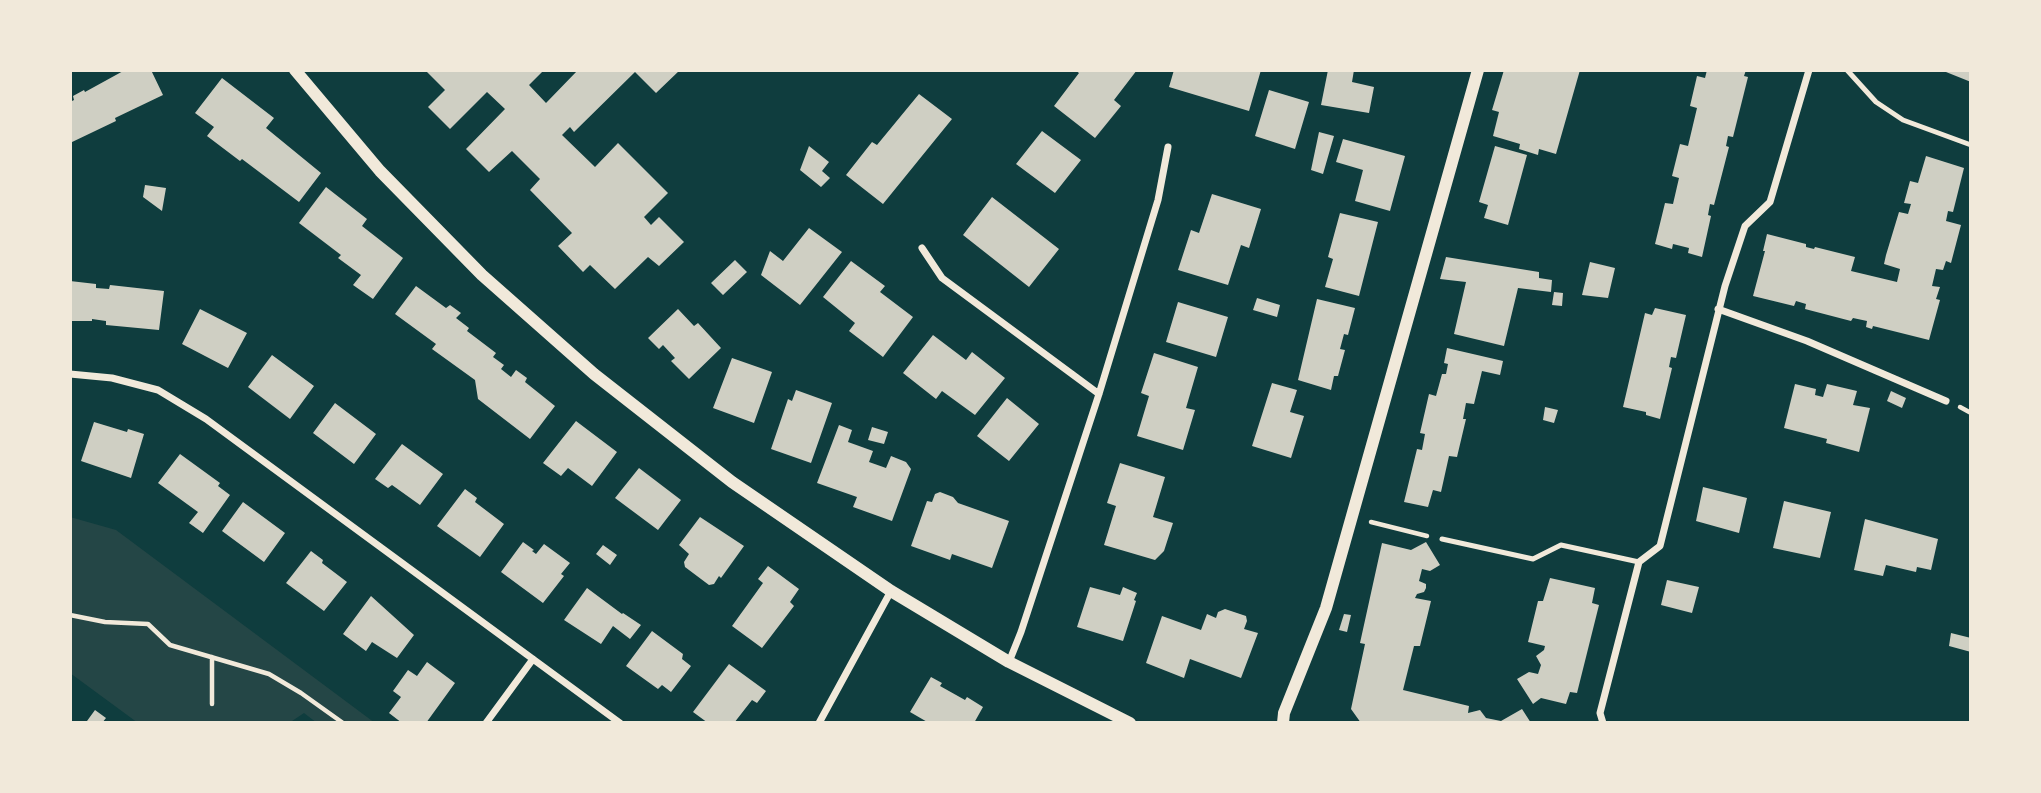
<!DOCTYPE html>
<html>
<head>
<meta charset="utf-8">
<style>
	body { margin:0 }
	#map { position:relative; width:2041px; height:793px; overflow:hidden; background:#0f3d3e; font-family:Rubik,sans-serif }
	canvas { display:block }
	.frame { position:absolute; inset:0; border:72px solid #f1e9da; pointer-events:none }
</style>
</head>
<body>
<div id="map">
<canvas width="2041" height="793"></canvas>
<div class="frame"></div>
</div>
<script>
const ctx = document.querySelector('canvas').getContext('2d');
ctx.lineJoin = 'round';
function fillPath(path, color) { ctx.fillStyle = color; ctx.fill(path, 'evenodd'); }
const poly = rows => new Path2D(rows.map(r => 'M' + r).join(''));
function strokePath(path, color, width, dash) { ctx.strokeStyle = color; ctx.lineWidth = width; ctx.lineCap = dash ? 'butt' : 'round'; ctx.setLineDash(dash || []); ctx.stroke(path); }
fillPath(poly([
	[70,517,116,530,375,723,317,723,304,713,289,723,138,723,70,673]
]), '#244646');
fillPath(poly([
	[125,70,151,70,163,95,115,118,116,121,70,143,70,102,74,100,73,96,84,90,85,92],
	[425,70,544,70,529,85,546,103,578,70,680,70,656,93,635,72,574,132,570,127,562,135,595,167,618,143,668,193,644,217,651,225,659,217,684,242,659,266,648,257,615,289,590,265,583,272,558,246,572,233,530,190,540,179,512,151,489,172,466,149,505,109,487,92,450,129,428,107,445,90],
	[1075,70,1137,70,1114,100,1121,106,1095,138,1054,106,1079,73],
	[1174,70,1261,70,1249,111,1169,87],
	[1328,70,1354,70,1352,82,1374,87,1369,113,1321,105],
	[1504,70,1580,70,1556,154,1539,149,1538,155,1519,149,1520,144,1493,136,1499,112,1492,110],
	[1707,70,1746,70,1744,76,1748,77,1733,137,1728,136,1726,146,1729,147,1714,205,1710,204,1708,215,1711,216,1702,257,1688,253,1689,248,1673,244,1672,249,1655,244,1665,203,1673,204,1679,178,1672,176,1680,144,1688,146,1697,108,1690,106,1697,76,1705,78],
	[1941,70,1971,70,1971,82],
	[222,78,274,118,266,128,321,173,299,202,242,159,240,161,207,136,214,127,195,113],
	[1269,90,1309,102,1295,149,1255,136],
	[919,94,952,119,883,204,846,175,872,142,877,145],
	[1042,131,1081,160,1055,193,1016,164],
	[1319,132,1334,136,1323,174,1311,170],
	[1343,139,1405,156,1390,211,1355,201,1363,170,1336,162],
	[809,146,829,162,822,171,830,178,821,187,800,170],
	[1495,146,1527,155,1508,225,1484,218,1488,205,1479,202],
	[1926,156,1964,168,1953,212,1948,211,1946,221,1961,225,1951,263,1946,261,1943,270,1936,269,1932,286,1940,287,1936,299,1940,300,1929,340,1873,326,1872,329,1866,327,1867,321,1853,318,1851,321,1805,309,1806,304,1796,301,1794,306,1753,296,1765,251,1763,251,1767,234,1806,244,1806,247,1814,249,1815,247,1855,257,1851,271,1897,282,1900,269,1884,264,1886,255,1899,212,1908,214,1911,204,1904,203,1910,181,1918,183],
	[145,185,166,188,162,211,143,197],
	[326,187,367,219,362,226,403,258,373,299,353,285,361,275,338,258,341,255,299,223],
	[1212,194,1261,209,1249,248,1241,245,1228,285,1178,270,1191,230,1199,233],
	[992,197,1059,249,1029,287,963,235],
	[1340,213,1378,222,1359,296,1325,287,1333,259,1328,257],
	[809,228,842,252,800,305,761,275,770,251,783,261],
	[1446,257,1539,272,1539,278,1552,280,1551,292,1518,288,1504,346,1454,334,1466,282,1440,279],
	[735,260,747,272,723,295,711,283],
	[851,261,885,286,880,292,913,317,883,357,849,331,855,323,823,297],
	[1590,262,1615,268,1608,298,1582,295],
	[70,281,96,284,96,288,109,289,110,285,164,291,159,330,106,325,106,321,92,319,92,321,70,321],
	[416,286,446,308,450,305,461,313,456,318,469,328,467,331,496,353,493,357,504,365,501,369,511,377,516,370,527,378,525,382,555,406,530,439,478,399,475,380,432,349,436,344,395,314],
	[1554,292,1563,293,1562,306,1552,305],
	[1257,298,1280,305,1277,317,1253,310],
	[1317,299,1355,308,1348,335,1344,334,1340,349,1345,350,1338,376,1334,376,1331,390,1298,380],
	[1178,302,1228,317,1216,357,1166,342],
	[1655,308,1686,315,1676,358,1671,357,1669,367,1672,368,1660,419,1646,415,1646,412,1623,407,1645,313,1652,315],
	[200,309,247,333,228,368,182,344],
	[678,309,694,326,698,323,721,348,689,379,671,361,675,358,663,345,659,349,648,338],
	[933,335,966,360,972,352,1005,378,975,415,942,391,936,399,903,373],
	[1447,348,1503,361,1500,375,1482,371,1474,404,1466,403,1463,419,1466,419,1457,457,1449,456,1441,492,1433,490,1428,507,1404,502,1417,449,1422,450,1425,434,1420,433,1429,394,1436,396,1442,374,1446,374,1448,364,1444,363],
	[1154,353,1198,367,1186,408,1195,410,1183,450,1137,436,1149,396,1141,393],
	[272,355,314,386,290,419,248,387],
	[732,358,772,372,754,423,713,408],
	[1272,383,1297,390,1290,412,1304,416,1291,458,1252,446],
	[1795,384,1816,389,1815,395,1823,397,1827,384,1857,391,1853,405,1870,408,1859,452,1826,443,1827,439,1784,428],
	[796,390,832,403,811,463,771,449,788,399,792,401],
	[1891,391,1906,398,1902,408,1887,401],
	[1007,398,1039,424,1009,461,977,436],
	[335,403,376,434,354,464,313,433],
	[1545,407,1558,410,1554,423,1543,420],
	[576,421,617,452,592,486,568,468,561,476,543,463],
	[94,422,127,432,128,429,144,434,131,478,81,461],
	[839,425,852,430,848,442,873,451,869,462,886,468,891,456,906,462,911,469,892,521,853,507,857,497,817,483],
	[872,427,888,432,884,444,868,440],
	[402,444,443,474,420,505,392,485,388,488,375,479],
	[180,454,220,483,218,486,230,495,203,533,189,523,198,512,158,483],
	[1120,463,1165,477,1153,517,1173,523,1164,551,1155,560,1104,545,1116,506,1107,503],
	[639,468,681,500,658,530,615,498],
	[1703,487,1747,498,1739,533,1696,521],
	[465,489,477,498,475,502,504,524,480,557,437,526],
	[940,492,953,497,958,503,1009,521,992,568,952,554,950,560,911,546,927,501,932,502,935,494],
	[1784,501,1831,512,1820,558,1773,548],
	[243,502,285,533,264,562,222,531],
	[700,517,744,546,721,578,719,576,714,584,709,585,685,567,684,562,689,554,679,545],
	[1865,519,1938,539,1931,570,1917,567,1916,572,1886,565,1883,576,1854,570],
	[523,542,534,550,532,551,536,554,544,544,570,563,561,574,564,576,543,603,501,572],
	[1426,542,1440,565,1430,571,1422,569,1419,581,1426,584,1426,588,1424,592,1417,594,1415,598,1431,601,1420,646,1414,646,1403,690,1469,706,1468,713,1480,710,1486,718,1501,721,1522,709,1531,723,1361,723,1351,709,1365,644,1360,643,1382,543,1411,550],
	[603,545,617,555,610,565,596,554],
	[311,551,323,560,322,563,347,582,324,611,286,583],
	[768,566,799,589,790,602,794,606,762,648,732,626,763,583,758,579],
	[1550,578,1595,588,1592,603,1599,605,1577,693,1570,692,1566,704,1541,698,1533,704,1517,679,1529,672,1538,674,1541,665,1536,656,1544,650,1545,646,1528,642,1538,601,1543,601],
	[1667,580,1699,587,1692,613,1661,605],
	[1090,587,1120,595,1123,587,1137,593,1134,600,1136,601,1123,641,1077,627],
	[587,588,622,614,623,613,641,625,630,639,613,626,601,644,564,620],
	[371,596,414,635,397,658,372,642,366,651,343,634],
	[1225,609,1246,616,1247,621,1244,629,1258,633,1241,678,1190,659,1184,678,1146,663,1162,616,1201,630,1207,614,1216,618,1218,612],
	[1344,614,1351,615,1347,632,1339,630],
	[652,631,683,654,682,659,691,666,671,692,662,685,658,689,626,666],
	[1951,633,1971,638,1971,652,1949,646],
	[427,662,455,683,426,723,402,723,389,713,401,697,393,691,408,670,417,676],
	[729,664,766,691,757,703,752,700,734,723,708,723,693,712],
	[931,677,942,683,940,686,965,700,967,697,983,707,974,723,929,723,910,712],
	[95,710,106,718,102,723,91,723,87,721]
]), '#cfcfc3');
strokePath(poly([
	[1960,407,1971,413],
	[1371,522,1427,536],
	[70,615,105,622,148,624,170,645,269,674,301,693,343,723],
	[212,657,212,704]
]), '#f1e9da', 4.5);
strokePath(poly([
	[1847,70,1876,102,1903,120,1971,145],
	[1442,539,1533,559,1561,545,1639,562]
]), '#f1e9da', 5);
strokePath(poly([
	[922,248,942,278,1099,394],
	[1718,309,1807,341,1946,401],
	[70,374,112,378,158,390,206,419,620,723],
	[1009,662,1021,632,1099,394,1158,200,1168,147],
	[486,723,533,659],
	[819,723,891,591],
	[1603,723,1600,713,1639,562,1660,546,1725,286,1745,226,1770,202,1809,70]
]), '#f1e9da', 7);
strokePath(poly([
	[295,70,380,171,482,275,594,374,732,482,891,591,1009,662,1130,723],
	[1283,723,1284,713,1326,608,1478,70]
]), '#f1e9da', 12);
</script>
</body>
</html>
